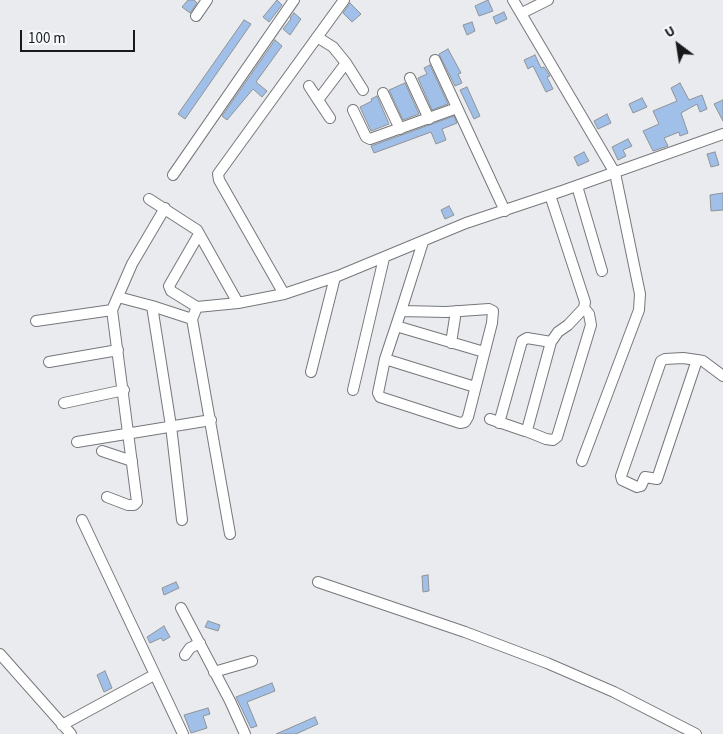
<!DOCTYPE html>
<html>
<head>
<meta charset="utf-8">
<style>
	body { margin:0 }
	#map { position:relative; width:723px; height:734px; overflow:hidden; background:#e9ebef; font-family:"Source Sans 3",sans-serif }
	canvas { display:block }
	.north { position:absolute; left:653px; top:20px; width:50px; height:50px; -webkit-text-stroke:4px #f6f9fc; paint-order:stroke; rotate:329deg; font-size:14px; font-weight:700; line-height:20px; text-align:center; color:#18191a }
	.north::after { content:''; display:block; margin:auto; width:18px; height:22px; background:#18191a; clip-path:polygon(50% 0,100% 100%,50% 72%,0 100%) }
	.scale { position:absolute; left:20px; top:30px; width:115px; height:22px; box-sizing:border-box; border:2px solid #18191a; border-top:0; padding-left:6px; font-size:15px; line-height:18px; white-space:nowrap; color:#18191a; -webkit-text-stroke:4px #f6f9fc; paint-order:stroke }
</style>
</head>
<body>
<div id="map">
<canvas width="723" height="734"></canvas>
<div class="north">U</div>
<div class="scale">100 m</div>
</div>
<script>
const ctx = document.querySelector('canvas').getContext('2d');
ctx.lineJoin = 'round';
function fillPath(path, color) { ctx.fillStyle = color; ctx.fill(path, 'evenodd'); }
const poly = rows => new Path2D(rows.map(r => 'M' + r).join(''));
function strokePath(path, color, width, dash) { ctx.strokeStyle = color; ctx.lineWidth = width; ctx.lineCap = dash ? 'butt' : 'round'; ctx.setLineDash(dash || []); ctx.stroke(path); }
const building = poly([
	[188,0,194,0,197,3,190,13,182,7,188,0],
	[277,0,282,5,269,22,263,17,277,0],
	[488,0,493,11,479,16,475,6,488,0],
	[350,3,361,14,352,22,343,13,350,3],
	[504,12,507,19,496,24,493,17,504,12],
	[294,13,301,19,290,35,283,29,291,19,290,18,294,13],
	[244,20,251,24,185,119,178,114,244,20],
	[472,22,475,31,467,35,463,25,472,22],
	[275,40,282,46,256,82,267,91,262,97,253,89,227,120,222,116,275,40],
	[448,49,461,73,458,74,462,83,455,86,439,54,448,49],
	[535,55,541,68,544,67,550,76,547,77,553,89,546,92,533,66,528,69,524,60,535,55],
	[430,65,448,104,432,110,418,78,427,74,424,68,430,65],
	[405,83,419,114,403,120,389,90,405,83],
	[680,83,689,100,702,95,707,109,700,112,697,104,681,113,688,133,680,136,679,132,664,138,668,146,653,151,643,131,659,124,653,111,677,101,671,88,680,83],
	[467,87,480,116,474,119,460,90,467,87],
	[377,96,389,124,371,131,360,107,372,101,371,99,377,96],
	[642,98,647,107,633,113,629,104,642,98],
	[723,100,723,121,714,104,723,100],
	[607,114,611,123,598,129,594,121,607,114],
	[454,116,457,123,442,129,446,140,436,144,431,132,374,153,371,146,454,116],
	[628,139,632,146,623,150,626,156,618,160,612,147,628,139],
	[584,152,589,161,578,166,574,157,584,152],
	[715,152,719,165,711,167,707,154,715,152],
	[723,193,723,210,711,211,710,195,723,193],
	[449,206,454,215,445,219,441,210,449,206],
	[428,575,429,591,423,592,422,576,428,575],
	[176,582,179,588,164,595,162,588,176,582],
	[208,621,220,625,218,631,205,627,208,621],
	[164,626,170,637,163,641,161,638,150,643,147,637,164,626],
	[105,671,112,688,104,692,97,675,105,671],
	[272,683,275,691,247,702,257,726,251,728,236,697,272,683],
	[208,708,210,714,203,716,207,728,191,733,184,715,208,708],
	[315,717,318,724,296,734,276,734,315,717]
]);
fillPath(building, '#a0c0e9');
strokePath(building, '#909396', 1);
const minor = poly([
	[513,0,615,173,640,294,639,310,582,461],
	[522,13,548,0],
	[196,16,207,0],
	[317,37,333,47,346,63,363,90],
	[435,60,505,211],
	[410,78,429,119],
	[309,86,318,100,346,63],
	[383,93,400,129],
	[318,100,330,118],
	[353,110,366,137,370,139,457,108],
	[173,175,294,0],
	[577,186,602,271],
	[149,199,197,230,238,303],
	[284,294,219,180,218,174,344,0],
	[118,297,152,306,192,319],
	[152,306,171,426,182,520],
	[197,307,171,291,169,286,199,234],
	[401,311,446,312,489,309,493,311,492,323,468,417,465,422,460,423,380,397,378,393,385,359,401,311,423,242],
	[36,321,112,310],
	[396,326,484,352],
	[451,343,456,311],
	[385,359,475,387],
	[697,360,657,479,645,477,641,486,637,487,622,480,621,476,661,361,665,359,683,358,697,360,703,361,723,376],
	[49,362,118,350],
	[311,372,335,277],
	[353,390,384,258],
	[64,403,124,390],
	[490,419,525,431,527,430,551,342,558,332,568,325,584,308,585,302,550,195],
	[499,423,522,341,527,338,551,342],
	[526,431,546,439,553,440,557,437,591,325,589,314,584,308],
	[77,442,211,420],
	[102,451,132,461],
	[107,497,128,505,134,505,137,502,112,310,132,264,165,208],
	[82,520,183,734],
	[230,534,192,319,197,307,238,303,284,294,338,276,466,223,562,191,723,134],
	[318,582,465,632,547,663,614,692,696,734],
	[181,608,230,701,245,734],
	[0,654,71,734],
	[185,655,190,648,200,643],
	[214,672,252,661],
	[62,725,154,675]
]);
strokePath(minor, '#75787b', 12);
strokePath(minor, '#fff', 10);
</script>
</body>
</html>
